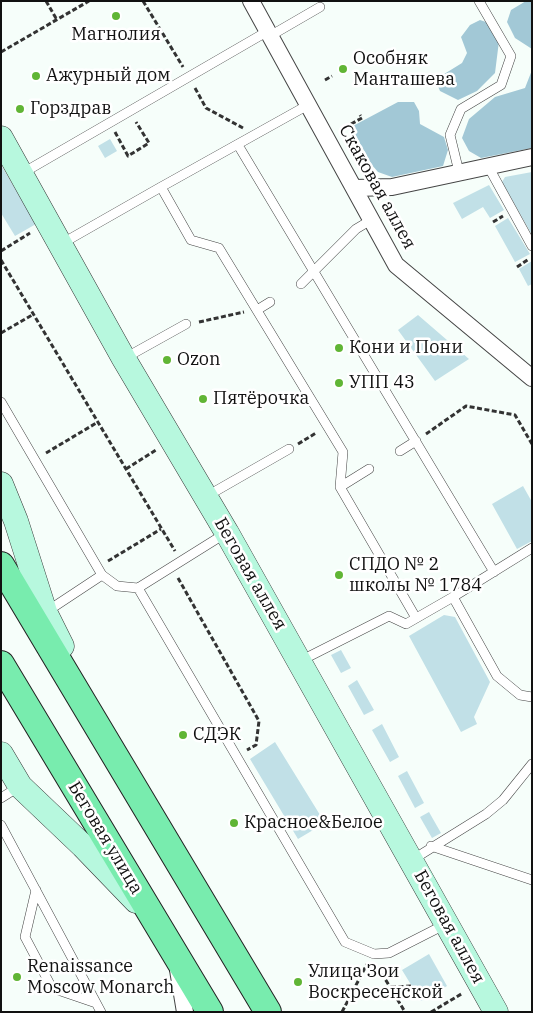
<!DOCTYPE html>
<html>
<head>
<meta charset="utf-8">
<style>
	body { margin:0 }
	#map { position:relative; width:533px; height:1013px; overflow:hidden; background:#f6fefa; font-family:"IBM Plex Serif",serif }
	canvas { display:block }
	.frame { position:absolute; inset:0; border:2px solid #111; pointer-events:none }
</style>
</head>
<body>
<div id="map">
<canvas width="533" height="1013"></canvas>
<div class="frame"></div>
</div>
<script>
const ctx = document.querySelector('canvas').getContext('2d');
ctx.lineJoin = 'round';
function fillPath(path, color) { ctx.fillStyle = color; ctx.fill(path, 'evenodd'); }
const poly = rows => new Path2D(rows.map(r => 'M' + r).join(''));
function strokePath(path, color, width, dash) { ctx.strokeStyle = color; ctx.lineWidth = width; ctx.lineCap = dash ? 'butt' : 'round'; ctx.setLineDash(dash || []); ctx.stroke(path); }
function drawText(font, color, halo, rows, align = 'center') {
  ctx.font = font + ' "IBM Plex Serif",serif'; ctx.lineWidth = 5; ctx.setLineDash([]); ctx.textBaseline = 'middle'; ctx.strokeStyle = halo; ctx.fillStyle = color; for (const [text, x, y, turn = 0] of rows) {
    ctx.save(); ctx.translate(x, y); ctx.rotate((+turn || 0) * Math.PI / 180); ctx.textAlign = isNaN(turn) ? turn : align; if (halo) ctx.strokeText(text, 0, 0); ctx.fillText(text, 0, 0); ctx.restore();
  }
}
fillPath(poly([
	[110,139,117,151,105,158,98,146],
	[1,165,36,224,15,236,1,213],
	[532,172,532,235,502,182,505,177],
	[489,185,504,210,490,218,483,207,462,219,453,203],
	[508,218,530,254,515,262,495,226],
	[532,261,532,284,528,286,519,269],
	[418,315,469,359,435,381,398,330],
	[523,486,532,502,532,541,517,549,492,504],
	[444,615,455,617,490,682,474,717,477,724,461,732,409,636],
	[341,650,351,668,341,673,331,655],
	[357,680,374,710,364,715,348,686],
	[382,724,399,757,390,762,372,730],
	[275,742,325,823,298,839,250,759],
	[407,771,424,803,415,808,398,776],
	[429,812,441,833,432,838,420,817],
	[429,954,447,986,421,1001,402,970]
]), '#c1e0e7');
fillPath(poly([
	[526,1,532,1,532,49,515,38,507,22,511,10],
	[480,20,489,23,499,41,495,73,477,91,458,100,440,91,437,84,441,76,462,63,467,53,461,37,470,25],
	[532,70,532,148,481,158,469,151,462,138,469,119,495,97,525,88],
	[398,102,414,102,419,111,420,124,444,137,448,150,443,166,392,177,378,172,372,165,351,127]
]), '#a2c8d6');
const lane = poly([
	[270,36,320,7],
	[308,105,161,187,191,240,219,248,343,452,340,487,416,618],
	[238,145,494,572],
	[488,166,532,246],
	[459,172,450,135,461,109,501,85,511,56,479,1],
	[21,174,268,31],
	[61,244,161,187],
	[301,284,356,229,371,220],
	[257,310,270,302],
	[125,358,186,324],
	[1,402,102,575,117,586,138,588],
	[400,451,416,441],
	[340,487,369,469],
	[207,496,289,449],
	[226,533,138,588,345,942,374,954,389,953,446,924],
	[453,597,497,676,520,695,532,697],
	[46,612,102,575],
	[300,661,389,616,406,624,453,597,532,548],
	[1,798,20,786],
	[1,825,101,1012],
	[431,846,532,880],
	[412,860,486,814,503,800,532,764],
	[36,890,25,937,52,988,96,1003]
]);
const street = poly([
	[251,1,396,265,532,378],
	[355,188,392,187,532,157],
	[178,970,185,1012]
]);
const secondary = poly([
	[1,138,124,359,227,533,496,1012],
	[1,484,16,521,45,612,62,646],
	[1,754,20,786,83,846,136,901]
]);
const primary = poly([
	[1,565,268,1012],
	[1,664,210,1012]
]);
strokePath(lane, '#444', 10);
strokePath(street, '#444', 18);
strokePath(secondary, '#333', 25);
strokePath(primary, '#222', 28);
strokePath(poly([
	[46,1,57,20],
	[143,1,183,67],
	[1,52,89,1],
	[325,80,332,76],
	[195,88,206,108,243,128],
	[351,124,362,118,360,115],
	[115,132,128,156,149,143,136,122],
	[493,222,503,216],
	[1,251,30,233],
	[1,260,175,551],
	[517,267,529,259],
	[199,322,244,312],
	[1,333,34,314],
	[426,434,466,406,515,415,532,444],
	[298,444,316,433],
	[46,453,98,422],
	[126,469,156,450],
	[108,561,161,529],
	[178,578,259,721,256,745,247,750],
	[378,967,405,1012],
	[294,984,298,982],
	[391,987,412,986],
	[342,1012,367,964],
	[431,1012,463,993]
]), '#333', 3, [5, 2.5]);
strokePath(lane, '#fff', 9);
strokePath(street, '#fff', 16);
strokePath(secondary, '#b7f8de', 24);
strokePath(primary, '#78ecae', 26);
for (const [x, y, r, color] of [
	[116,16,5,"#60b535"],
	[343,69,5,"#60b535"],
	[36,76,5,"#60b535"],
	[20,109,5,"#60b535"],
	[339,348,5,"#60b535"],
	[167,360,5,"#60b535"],
	[339,383,5,"#60b535"],
	[203,399,5,"#60b535"],
	[339,575,5,"#60b535"],
	[183,735,5,"#60b535"],
	[234,823,5,"#60b535"],
	[17,977,5,"#60b535"],
	[298,982,5,"#60b535"]
]) { const dot = new Path2D(); dot.arc(x, y, r, 0, 2 * Math.PI); ctx.fillStyle = color; ctx.fill(dot); strokePath(dot, '#fff', 2); }
drawText('18px', '#111', '#fff', [
	["Магнолия",116,35,"center"],
	["Особняк",353,59],
	["Манташева",353,80],
	["Ажурный дом",46,76],
	["Горздрав",30,109],
	["Кони и Пони",349,348],
	["Ozon",177,360],
	["УПП 43",349,383],
	["Пятёрочка",213,399],
	["СПДО № 2",349,565],
	["школы № 1784",349,586],
	["СДЭК",193,735],
	["Красное&Белое",244,823],
	["Renaissance",27,967],
	["Moscow Monarch",27,988],
	["Улица Зои",308,972],
	["Воскресенской",308,993]
], 'left');
drawText('18px', '#111', '#fff', [
	["Скаковая аллея",377,187,61],
	["Беговая аллея",250,574,60],
	["Беговая улица",105,838,59],
	["Беговая аллея",449,927,61]
]);
</script>
</body>
</html>
